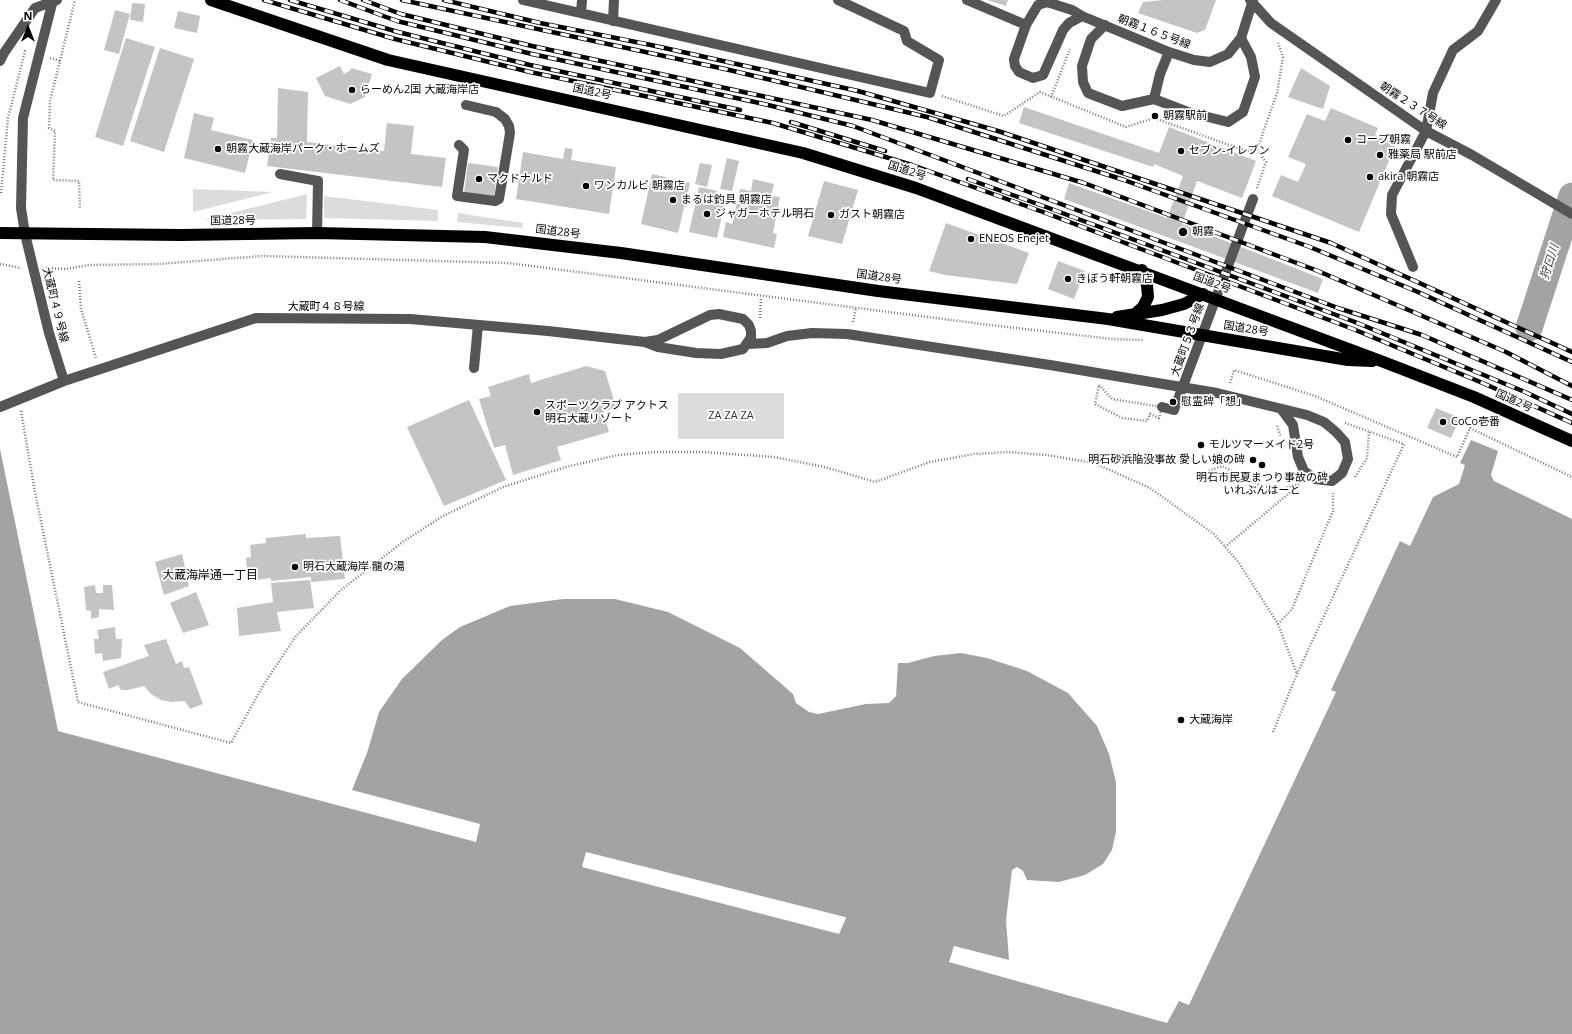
<!DOCTYPE html>
<html>
<head>
<meta charset="utf-8">
<style>
	body { margin:0 }
	#map { position:relative; width:1572px; height:1034px; overflow:hidden; background:#fff; font-family:"Open Sans",sans-serif }
	canvas { display:block }
	.north { position:absolute; left:8px; top:8px; width:40px; height:40px; -webkit-text-stroke:3px #fff; paint-order:stroke; rotate:0deg; font-size:11px; font-weight:700; line-height:16px; text-align:center; color:#000 }
	.north::after { content:''; display:block; margin:auto; width:14px; height:18px; background:#000; clip-path:polygon(50% 0,100% 100%,50% 72%,0 100%) }
</style>
</head>
<body>
<div id="map">
<canvas width="1572" height="1034"></canvas>
<div class="north">N</div>
</div>
<script>
const ctx = document.querySelector('canvas').getContext('2d');
ctx.lineJoin = 'round';
function fillPath(path, color) { ctx.fillStyle = color; ctx.fill(path, 'evenodd'); }
const poly = rows => new Path2D(rows.map(r => 'M' + r).join(''));
function strokePath(path, color, width, dash) { ctx.strokeStyle = color; ctx.lineWidth = width; ctx.lineCap = dash ? 'butt' : 'round'; ctx.setLineDash(dash || []); ctx.stroke(path); }
function drawText(font, color, halo, rows, align = 'center') {
  ctx.font = font + ' "Open Sans","Noto Sans JP",sans-serif'; ctx.lineWidth = 3.5; ctx.setLineDash([]); ctx.textBaseline = 'middle'; ctx.strokeStyle = halo; ctx.fillStyle = color; for (const [text, x, y, turn = 0] of rows) {
    ctx.save(); ctx.translate(x, y); ctx.rotate((+turn || 0) * Math.PI / 180); ctx.textAlign = isNaN(turn) ? turn : align; if (halo) ctx.strokeText(text, 0, 0); ctx.fillText(text, 0, 0); ctx.restore();
  }
}
fillPath(poly([
	[193,189,273,192,193,212],
	[307,194,306,219,203,220],
	[324,196,438,210,438,221,324,218],
	[458,213,523,223,522,228,457,222],
	[678,393,784,393,784,439,678,439]
]), '#dcdcdc');
fillPath(poly([
	[1471,440,1498,451,1491,475,1494,481,1572,519,1572,1034,0,1034,0,449,58,731,476,842,480,824,352,790,367,753,379,712,402,679,442,640,460,627,510,606,563,599,615,599,668,612,740,648,793,694,796,703,809,712,818,714,866,704,889,703,896,696,898,663,908,663,934,656,961,653,987,658,1027,671,1068,693,1097,726,1109,754,1116,782,1116,832,1112,850,1103,864,1085,875,1059,882,1027,880,1023,871,1017,867,1012,870,1006,920,1009,960,954,946,949,962,1167,1023,1179,1001,1189,1005,1336,692,1331,690,1400,541,1410,546,1433,497,1459,484,1465,465,1460,463],
	[586,852,845,917,846,918,839,934,582,867]
]), '#a3a3a3');
strokePath(poly([
	[1529,328,1572,196]
]), '#a3a3a3', 27);
fillPath(poly([
	[987,0,1008,0,1006,6],
	[1163,0,1216,0,1205,30,1197,33,1138,13,1143,2],
	[132,3,145,4,143,22,130,20],
	[115,10,130,14,119,54,104,50],
	[178,11,200,16,197,33,174,28],
	[126,38,155,47,123,146,95,137],
	[160,48,194,59,164,152,130,141],
	[340,66,344,74,351,70,351,68,372,74,365,97,350,104,325,96,316,78],
	[1301,68,1330,86,1323,109,1288,97],
	[278,88,308,92,307,142,384,151,387,123,414,126,411,154,446,158,442,187,267,166,271,138,277,138],
	[1024,107,1159,153,1169,127,1256,161,1242,198,1197,181,1182,224,1323,279,1318,293,1064,199,1069,183,1167,218,1183,176,1154,164,1153,167,1019,123],
	[1331,108,1378,128,1375,135,1396,144,1359,232,1272,196,1281,175,1298,182,1306,164,1288,157,1307,114,1325,121],
	[194,113,214,118,211,130,253,140,245,173,184,158],
	[565,148,573,149,571,160,616,167,609,214,516,199,523,152,563,159],
	[727,158,739,161,732,191,720,189],
	[468,163,498,167,494,197,464,193],
	[700,163,712,165,707,187,695,184],
	[652,174,690,183,678,233,641,224],
	[753,179,774,184,771,196,780,197,773,233,777,234,774,248,723,237,726,222,732,224,740,189,751,191],
	[824,181,858,190,842,244,808,236],
	[699,187,717,191,717,195,726,197,717,238,689,232],
	[946,223,1029,253,1017,284,945,275,929,271],
	[1058,261,1085,271,1074,299,1048,289],
	[586,366,605,371,616,407,603,412,609,432,557,447,561,460,513,475,505,445,494,448,479,399,491,396,488,387,529,374,531,383],
	[469,400,506,480,444,506,407,427],
	[1436,408,1460,418,1451,438,1427,428],
	[306,534,306,538,340,536,345,579,311,582,311,577,271,581,271,578,248,581,246,558,251,557,250,545,266,543,266,538],
	[182,554,189,586,164,595,155,562],
	[310,580,314,608,277,612,281,631,239,636,237,608,273,602,271,583],
	[95,585,96,593,103,593,103,585,112,585,114,610,99,609,99,617,91,619,91,611,86,610,84,587],
	[196,592,209,625,183,633,170,603],
	[115,627,116,639,122,639,121,658,103,661,102,653,95,654,94,639,99,639,97,630],
	[166,639,176,664,182,661,184,668,189,667,203,704,190,709,185,701,172,702,161,700,151,694,144,686,128,690,121,690,118,685,109,689,103,672,149,656,144,645]
]), '#c4c4c4');
strokePath(poly([
	[50,58,60,61,50,101,49,128,55,131,53,180,79,181,80,208],
	[60,61,75,0],
	[942,96,1004,116,1040,92,1126,127,1154,118,1246,151,1257,150,1266,162,1257,188],
	[1051,97,1070,49],
	[1257,150,1277,93,1283,57,1278,43],
	[1,193,8,118,25,51,27,51],
	[0,264,21,268],
	[46,268,65,269,89,265,158,264,262,256,508,263,990,325,1112,339,1144,340],
	[79,281,81,309,96,358],
	[760,318,761,297],
	[853,322,856,308],
	[1230,383,1234,370,1315,396,1457,457,1470,428,1572,477],
	[1099,385,1112,399,1162,407,1159,418,1150,414,1147,421,1122,418,1095,404,1099,385],
	[21,411,35,492,78,702,231,743,264,684,296,636,341,590,404,541,443,516,503,487,566,467,618,455,656,452,703,452,774,457,825,467,875,482,930,462,974,454,1008,452,1047,455,1094,463,1150,488,1214,534,1239,563,1278,624,1297,674],
	[1277,426,1281,437],
	[1206,472,1222,466,1261,486,1281,489,1300,484,1225,547],
	[1355,477,1367,458,1369,432],
	[1278,624,1292,609,1333,511,1333,493],
	[1273,732,1297,674,1404,444,1345,423]
]), '#777', 2.5, [1, 2]);
strokePath(poly([
	[53,0,23,118,21,208,25,234,49,333,64,381],
	[523,0,930,93,939,60,907,41,904,31,838,0],
	[967,0,1026,25],
	[1250,0,1271,23,1426,131,1472,155,1572,214],
	[581,13,582,0],
	[1082,16,1069,23,1063,30,1043,75,1033,78,1019,72,1015,66,1014,59,1026,25,1038,5,1047,2,1072,10,1082,16,1169,52,1194,60,1210,62,1228,54,1241,38,1253,0],
	[613,21,614,0],
	[1105,25,1091,39,1082,66,1083,82,1088,93,1122,106,1154,99,1188,112,1228,122,1243,112,1255,77,1251,57,1241,38],
	[0,61,4,53,35,8,57,0],
	[1154,99,1160,74,1169,52],
	[459,145,464,150,457,196,495,201,499,199,510,133,509,126,505,119,496,112,466,105],
	[280,174,318,181,317,233],
	[1413,267,1391,214,1392,195,1426,131,1433,93,1453,50,1478,31,1496,0],
	[748,344,767,343,787,336,812,333,847,334,1050,365,1217,393,1307,415,1324,422,1336,432,1345,442,1348,459,1342,473,1332,481,1315,479,1304,471,1298,457,1293,425,1282,410],
	[474,368,478,325],
	[0,407,64,381,256,318,410,319,548,331,645,342,658,347,696,353,721,354,743,349,751,337,751,331,749,325,743,319,719,314,710,315,658,340,645,342],
	[1162,407,1174,410,1253,199]
]), '#555', 10);
strokePath(poly([
	[211,0,388,60,803,153,916,188,1381,361,1474,397,1572,441],
	[0,233,180,235,317,233,485,237,621,253,878,291,1108,319,1348,360,1372,361],
	[1134,315,1143,307,1148,297,1147,285,1142,270],
	[1117,317,1162,310,1184,304,1203,294]
]), '#000', 12);
const rail = poly([
	[264,0,395,39,530,72,773,123,912,165,1043,212,1353,329,1485,384,1572,423],
	[290,0,398,32,530,65,740,110],
	[340,0,397,21,532,54,764,104,853,126,1338,308,1422,335,1572,400],
	[363,0,401,14,532,46,872,120,1084,183,1318,271,1506,352,1572,386],
	[402,0,725,69,927,117,1124,180,1310,247,1418,292,1572,362],
	[444,0,540,23,651,45,858,91,998,131,1331,243,1572,352],
	[791,122,885,151],
	[968,179,1046,207,1355,322,1525,392,1572,414]
]);
strokePath(rail, '#000', 4.5);
strokePath(rail, '#fff', 3, [9]);
for (const [x, y, r, color] of [
	[352,90,4,"#000"],
	[1155,116,4,"#000"],
	[1348,140,4,"#000"],
	[218,149,4,"#000"],
	[1181,151,4,"#000"],
	[1380,155,4,"#000"],
	[1370,177,4,"#000"],
	[479,179,4,"#000"],
	[586,186,4,"#000"],
	[673,200,4,"#000"],
	[707,214,4,"#000"],
	[831,215,4,"#000"],
	[1183,232,5,"#000"],
	[971,239,4,"#000"],
	[1068,279,4,"#000"],
	[1173,402,4,"#000"],
	[537,412,4,"#000"],
	[1443,422,4,"#000"],
	[1201,445,4,"#000"],
	[1253,460,4,"#000"],
	[1262,465,4,"#000"],
	[295,567,4,"#000"],
	[1181,720,4,"#000"]
]) { const dot = new Path2D(); dot.arc(x, y, r, 0, 2 * Math.PI); ctx.fillStyle = color; ctx.fill(dot); strokePath(dot, '#fff', 1.5); }
drawText('11px', '#000', '#fff', [
	["朝霧１６５号線",1154,32,21],
	["国道2号",592,92,12],
	["朝霧２３７号線",1413,106,33],
	["国道2号",907,171,18],
	["国道28号",233,221,-1],
	["国道28号",558,232,7],
	["国道28号",879,277,8],
	["国道2号",1212,283,21],
	["大蔵町４９号線",55,305,76],
	["大蔵町４８号線",326,307],
	["国道28号",1246,329,9],
	["大蔵町５３号線",1188,340,-70],
	["国道2号",1514,401,24]
]);
drawText('11px', '#000', '#fff', [
	["らーめん2国 大蔵海岸店",360,90],
	["朝霧駅前",1163,116],
	["コープ朝霧",1356,140],
	["朝霧大蔵海岸パーク・ホームズ",226,149],
	["セブン-イレブン",1189,151],
	["雅薬局 駅前店",1388,155],
	["akira 朝霧店",1378,177],
	["マクドナルド",487,179],
	["ワンカルビ 朝霧店",594,186],
	["まるは釣具 朝霧店",681,200],
	["ジャガーホテル明石",715,214],
	["ガスト朝霧店",839,215],
	["朝霧",1192,232],
	["ENEOS Enejet",979,239],
	["きぼう軒朝霧店",1076,279],
	["慰霊碑「想」",1181,402],
	["スポーツクラブ アクトス",545,406],
	["明石大蔵リゾート",545,419],
	["CoCo壱番",1451,422],
	["モルツマーメイド2号",1209,445],
	["明石砂浜陥没事故 愛しい娘の碑",1245,460,"right"],
	["明石市民夏まつり事故の碑",1262,478,"center"],
	["いれぶんはーと",1262,491,"center"],
	["明石大蔵海岸 龍の湯",303,567],
	["大蔵海岸",1189,720]
], 'left');
drawText('11px', '#333', '#fff', [
	["ZA ZA ZA",731,416]
]);
drawText('italic 12px', '#444', '#fff', [
	["狩口川",1550,262,-72]
]);
drawText('12px', '#000', '#fff', [
	["大蔵海岸通一丁目",210,576]
]);
</script>
</body>
</html>
